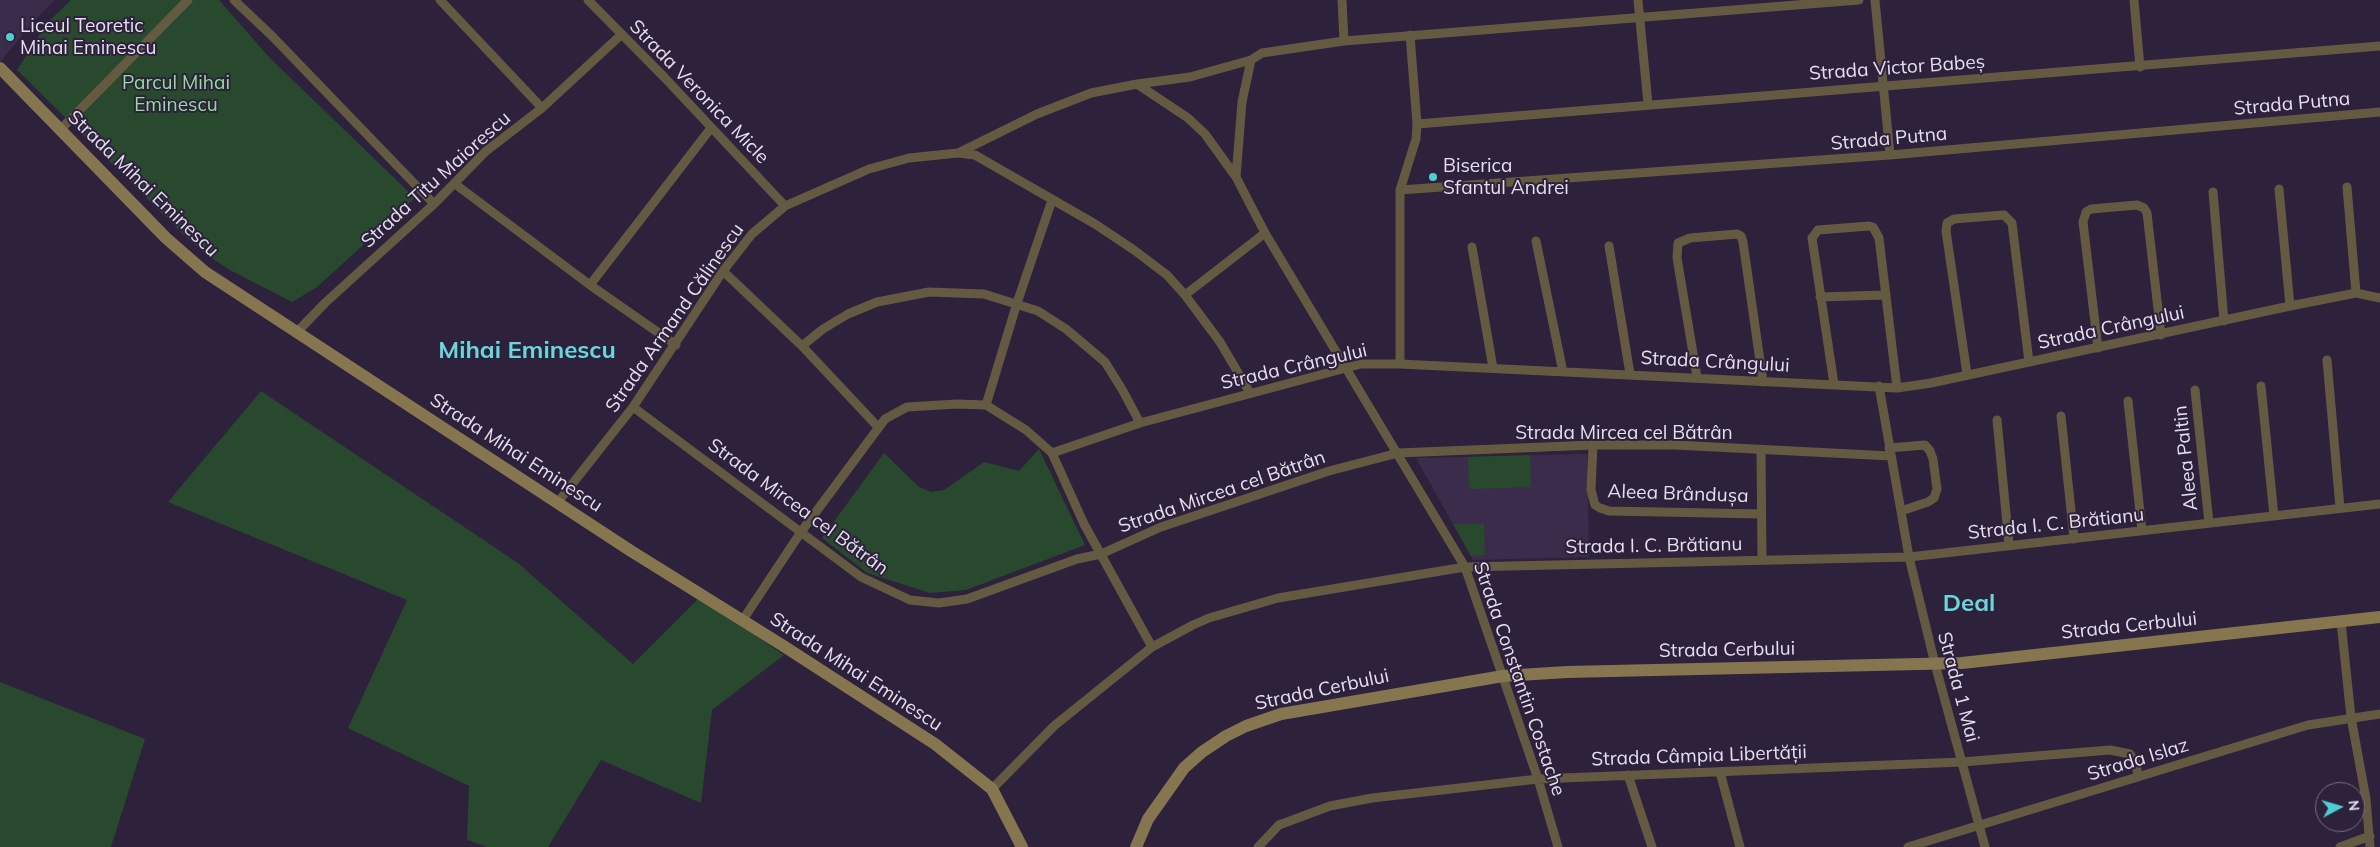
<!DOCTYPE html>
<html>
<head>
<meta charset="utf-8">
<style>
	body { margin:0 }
	#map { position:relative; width:2380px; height:847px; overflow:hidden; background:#2d213b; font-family:Mulish,sans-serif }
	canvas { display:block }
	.north { position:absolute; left:2315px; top:782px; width:50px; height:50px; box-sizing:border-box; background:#2d213b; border:1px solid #776d83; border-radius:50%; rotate:84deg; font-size:14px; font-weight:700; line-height:20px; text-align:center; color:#e5deef }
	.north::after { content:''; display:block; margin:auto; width:18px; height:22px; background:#51ccd3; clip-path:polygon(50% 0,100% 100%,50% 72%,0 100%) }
</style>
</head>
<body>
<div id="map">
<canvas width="2380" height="847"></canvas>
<div class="north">N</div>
</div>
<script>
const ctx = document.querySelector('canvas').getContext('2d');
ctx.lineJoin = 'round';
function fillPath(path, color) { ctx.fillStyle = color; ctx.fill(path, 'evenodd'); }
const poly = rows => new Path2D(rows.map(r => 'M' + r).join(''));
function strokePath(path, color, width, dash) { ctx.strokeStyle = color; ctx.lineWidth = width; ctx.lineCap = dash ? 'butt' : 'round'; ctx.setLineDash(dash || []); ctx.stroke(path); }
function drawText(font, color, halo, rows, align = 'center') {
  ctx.font = font + ' Mulish,sans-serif'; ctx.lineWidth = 4; ctx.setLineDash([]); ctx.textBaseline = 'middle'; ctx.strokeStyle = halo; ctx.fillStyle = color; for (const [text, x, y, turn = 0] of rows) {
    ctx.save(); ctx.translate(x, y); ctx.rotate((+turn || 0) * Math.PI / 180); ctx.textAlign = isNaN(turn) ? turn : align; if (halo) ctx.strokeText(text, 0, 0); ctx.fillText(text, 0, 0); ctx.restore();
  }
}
fillPath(poly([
	[0,0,55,0,34,21,0,62],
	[1587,454,1589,557,1473,560,1416,458]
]), '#3b2c4b');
fillPath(poly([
	[71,0,219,0,269,57,415,198,317,287,292,302,228,269,206,254,181,232,17,70,47,23],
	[261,391,518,563,633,664,700,597,784,655,712,710,701,803,601,760,548,847,487,847,467,840,469,786,348,728,407,600,168,502],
	[1039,449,1085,545,966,590,930,593,867,573,822,538,884,453,919,487,931,492,944,490,984,462,1019,471],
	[1530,455,1531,487,1469,489,1468,457],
	[1453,524,1484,524,1485,555,1471,556],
	[0,682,145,739,111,847,0,847]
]), '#29492e');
strokePath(poly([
	[234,0,272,36,434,204],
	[440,0,542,108],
	[588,0,665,78,785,206],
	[1342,0,1344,41,1262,53,1251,60,1242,102,1236,177,1265,233,1465,567,1538,779,1558,847],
	[1638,0,1648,104],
	[1875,0,1890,155],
	[2134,0,2140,67],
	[1344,41,1859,0],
	[1137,84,1188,118,1205,134,1236,177],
	[1417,124,2380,46],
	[60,130,188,0],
	[958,153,1037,114,1091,93,1137,84,1190,77,1251,60],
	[455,184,590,285,676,345],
	[2347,187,2356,293],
	[2279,189,2290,306],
	[1400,190,1890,155,2380,112],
	[2213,192,2224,321],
	[1536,241,1563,372],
	[1609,246,1630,374],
	[1472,247,1493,368],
	[723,271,802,346],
	[590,285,711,128],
	[1185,295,1265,233],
	[1820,297,1885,295],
	[297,332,325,303,434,204,485,152,542,108,622,34],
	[2098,348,2083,222,2086,212,2091,209,2137,205,2144,208,2147,213,2161,335],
	[2327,360,2340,508],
	[1400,364,1400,190,1416,139,1417,124,1410,35],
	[1967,374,1946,231,1947,223,1954,219,2004,215,2012,223,2029,362],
	[1697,377,1677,258,1678,243,1690,238,1737,234,1741,236,1743,242,1763,382],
	[1834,384,1812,238,1818,230,1869,226,1873,227,1879,238,1897,388],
	[1879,386,1909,557,1935,664,1985,847],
	[2261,386,2274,516],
	[2195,390,2209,523],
	[2128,401,2142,531],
	[986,405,1017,303,1052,200],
	[633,407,861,577,910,600,939,603,967,599,1077,559,1101,554,1161,527,1329,471,1398,453,1593,445,1675,445,1891,456],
	[2061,416,2074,539],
	[1997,420,2009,545],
	[878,427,802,346,823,329,848,314,877,302,929,292,984,294,1038,311,1066,329,1105,362,1123,391,1140,423],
	[1593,445,1591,490,1595,505,1600,508,1609,511,1761,514],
	[1889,448,1925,445,1930,451,1933,459,1937,489,1934,498,1928,502,1901,511],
	[1761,450,1762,560],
	[1052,453,1140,423,1361,364,1400,364,1897,388,1931,383,2290,306,2356,293,2380,298],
	[558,502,633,407,723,271,752,234,785,206,869,169,909,158,958,153,975,155,1095,224,1134,250,1167,275,1185,295,1220,342,1250,393],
	[742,621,801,532,885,419,907,407,957,404,986,405,1026,430,1052,453,1084,524,1152,647],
	[2341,622,2351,717,2366,799,2370,847],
	[1720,772,1740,847],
	[1628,775,1652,847],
	[992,789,1054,726,1152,647,1193,625,1209,618,1278,598,1465,567,1909,557,2380,504],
	[1258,847,1279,825,1330,806,1372,798,1538,779,1962,762,2110,750,2130,754,2136,763,2138,777],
	[1908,847,2308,725,2380,714],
	[2340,847,2370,836]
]), '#645a42', 9);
strokePath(poly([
	[0,68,166,238,205,272,631,551,782,645,935,744,992,789,1022,847],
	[1136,847,1148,819,1184,768,1202,752,1226,736,1246,726,1281,714,1503,676,1567,672,1962,663,2380,617]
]), '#86764f', 12);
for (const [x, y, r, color] of [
	[10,37,5,"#51ccd3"],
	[1433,177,5,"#51ccd3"]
]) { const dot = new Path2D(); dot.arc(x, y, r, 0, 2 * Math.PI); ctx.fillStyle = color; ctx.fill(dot); strokePath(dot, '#2d213b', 2); }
drawText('19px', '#e5deef', '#2d213b', [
	["Liceul Teoretic",20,26],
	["Mihai Eminescu",20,48],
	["Biserica",1443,166],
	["Sfantul Andrei",1443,188]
], 'left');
drawText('19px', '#e5deef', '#2d213b', [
	["Strada Victor Babeș",1897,68,-4],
	["Strada Veronica Micle",699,92,46],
	["Strada Putna",2292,104,-5],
	["Strada Putna",1889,139,-5],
	["Strada Titu Maiorescu",436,180,-42],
	["Strada Mihai Eminescu",143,184,44],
	["Strada Armand Călinescu",675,318,-55],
	["Strada Crângului",2111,328,-12],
	["Strada Crângului",1715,362,3],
	["Strada Crângului",1294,367,-13],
	["Strada Mircea cel Bătrân",1624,433],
	["Strada Mihai Eminescu",516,453,33],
	["Aleea Paltin",2186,458,-96],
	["Strada Mircea cel Bătrân",1222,492,-19],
	["Aleea Brândușa",1678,494,2],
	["Strada Mircea cel Bătrân",798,507,36],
	["Strada I. C. Brătianu",2056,524,-6],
	["Strada I. C. Brătianu",1654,546,-1],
	["Strada Cerbului",2129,626,-6],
	["Strada Cerbului",1727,650,-1],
	["Strada Mihai Eminescu",856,672,33],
	["Strada Constantin Costache",1519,679,71],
	["Strada 1 Mai",1958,687,75],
	["Strada Cerbului",1322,690,-12],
	["Strada Câmpia Libertății",1699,756,-2],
	["Strada Islaz",2138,760,-17]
]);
drawText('19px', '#92dd9d', '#2d213b', [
	["Parcul Mihai",176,83],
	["Eminescu",176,105]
]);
drawText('bold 24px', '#6ad6dc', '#2d213b', [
	["Mihai Eminescu",527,351],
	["Deal",1969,604]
]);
</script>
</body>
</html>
